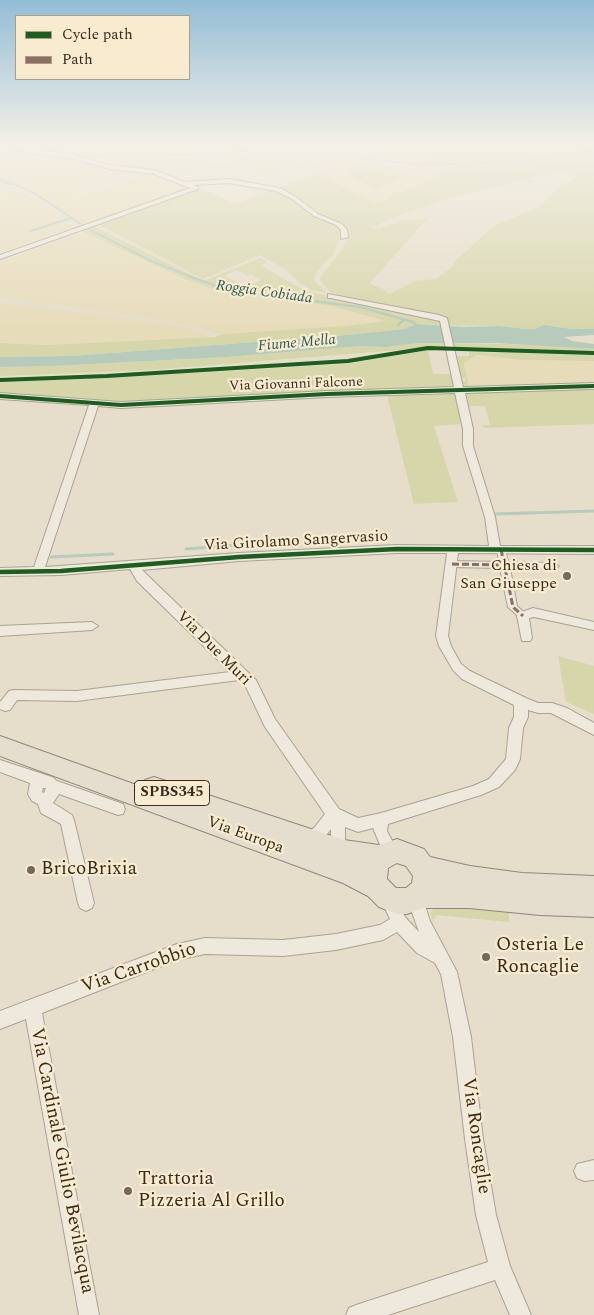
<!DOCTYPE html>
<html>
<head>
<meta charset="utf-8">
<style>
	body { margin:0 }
	#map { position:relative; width:594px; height:1315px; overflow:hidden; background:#e6ddca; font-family:Spectral,serif }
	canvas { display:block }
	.legend { position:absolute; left:15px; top:15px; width:175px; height:65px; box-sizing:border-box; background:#f8ebcf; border:1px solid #ac9d87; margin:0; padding:6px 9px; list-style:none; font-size:15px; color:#3a291c }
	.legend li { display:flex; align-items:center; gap:10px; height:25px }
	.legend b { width:25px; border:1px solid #ac9d87 }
</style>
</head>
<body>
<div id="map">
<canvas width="594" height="1315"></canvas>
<ul class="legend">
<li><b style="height:6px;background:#1b5e20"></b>Cycle path</li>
<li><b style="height:6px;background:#8d6e63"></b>Path</li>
</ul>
</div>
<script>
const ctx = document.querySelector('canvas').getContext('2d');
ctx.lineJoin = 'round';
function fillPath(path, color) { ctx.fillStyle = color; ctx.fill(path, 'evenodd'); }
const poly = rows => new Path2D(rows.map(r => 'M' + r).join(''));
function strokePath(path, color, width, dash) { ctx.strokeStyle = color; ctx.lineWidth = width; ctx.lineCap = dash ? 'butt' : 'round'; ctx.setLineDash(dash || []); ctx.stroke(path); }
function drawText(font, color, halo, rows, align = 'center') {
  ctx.font = font + ' Spectral,serif'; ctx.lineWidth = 4.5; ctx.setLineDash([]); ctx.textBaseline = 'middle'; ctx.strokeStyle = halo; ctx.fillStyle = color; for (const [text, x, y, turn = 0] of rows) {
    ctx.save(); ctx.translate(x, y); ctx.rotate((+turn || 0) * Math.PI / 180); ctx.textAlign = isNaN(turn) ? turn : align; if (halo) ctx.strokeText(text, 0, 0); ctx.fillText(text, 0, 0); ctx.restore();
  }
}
fillPath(poly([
	[317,145,375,145,411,154,433,157,434,159,419,164,393,162],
	[298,146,322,149,397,166,399,167,392,171,354,166,352,169,376,190,410,174,398,171,405,167,458,166,414,187,391,194,390,197,383,201,375,202,318,174,333,166,310,159,268,175,230,160,254,151],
	[8,147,144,172,75,195,77,197,148,173,190,187,84,224,42,196,0,177,0,149],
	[153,155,180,157,209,164,177,175,153,169,119,164,138,156],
	[19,189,46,205,74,228,0,253,0,244,13,239,11,238,0,242,0,195],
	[83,232,183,278,243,295,331,306,387,321,345,326,222,334,154,318,0,297,0,262],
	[0,303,147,321,186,328,215,337,46,345,0,343],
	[477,355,522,360,594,361,594,384,469,388,464,363]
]), '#e7dcba');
fillPath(poly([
	[7,145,303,145,230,152,149,152,89,156,76,156],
	[375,145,594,145,594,329,572,329,544,325,534,329,526,329,499,326,447,325,446,316,332,294,320,280,321,276,344,247,349,229,320,214,279,187,318,174,375,202,383,201,390,197,391,195,414,187,456,166,418,164,434,159,433,157,411,154],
	[562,170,576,177,559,187,541,206,495,225,456,260,451,268,436,279,415,281,389,294,382,288,369,284,427,219,405,220,381,228,371,228,405,213,446,199],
	[353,164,380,171,392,171,384,175,386,177,398,171,411,174,376,190,345,172,352,169,354,166,351,165],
	[193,185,236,204,275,189,292,198,317,218,335,224,342,230,341,236,333,254,334,255,325,262,317,272,314,280,326,293,312,290,300,283,285,269,260,255,203,279,92,221],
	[94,226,204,281,260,258,267,261,262,266,305,291,436,319,442,321,443,325,417,324,404,329,347,335,72,356,0,357,0,343,46,345,215,337,223,334,345,326,386,321,331,306,214,290,183,278,81,231],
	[237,270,248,276,251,274,261,280,245,287,224,276],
	[418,343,447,343,447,346,151,370,0,376,0,367,52,366,227,357,361,346,386,347],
	[453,343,545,345,594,349,594,351,455,347],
	[428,350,433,374,453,374,453,387,125,402,0,392,0,380,75,380,348,364],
	[469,352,594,355,594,361,522,360,477,355,464,363,469,388,466,388,462,381,465,381,465,378,460,377,457,356,469,356],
	[594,387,594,424,484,428,482,425,490,425,485,406,466,406,463,394],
	[455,394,461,424,434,426,458,502,414,504,387,395],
	[558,656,594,666,594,714,566,702],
	[438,904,509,907,509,922,437,915,433,920,430,913]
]), '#d7d6ab');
fillPath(poly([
	[417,324,464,327,499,326,526,329,534,329,544,325,572,329,594,329,594,335,564,337,572,341,594,344,594,349,496,343,418,343,386,347,361,346,227,357,52,366,0,367,0,357,72,356,347,335,404,329]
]), '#b7cbbd');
strokePath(poly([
	[310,145,377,160,424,165,520,162,594,150],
	[81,157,148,154,225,154,284,145],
	[0,178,36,194,87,228,149,260,191,277],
	[0,181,9,184,14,183],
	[31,231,71,218]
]), '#b7cbbd', 2);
strokePath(poly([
	[188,276,228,290,360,307,413,322,418,327],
	[398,325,404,320]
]), '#b7cbbd', 2.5);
strokePath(poly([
	[494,514,594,511],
	[186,549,287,541],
	[51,557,113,554]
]), '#b7cbbd', 3);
const pedestrian = poly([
	[501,546,505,549,508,562,554,563,559,566,554,569,510,568,517,606,526,614,528,616,526,618,520,618,508,607,500,568,452,567,447,564,452,561,499,562,497,549,501,546]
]);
const minor = poly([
	[1,145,10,145,74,155,110,165,155,170,185,182,229,179,280,188,296,197,318,214,340,223,347,229,348,237,341,239,341,230,336,225,314,216,292,199,276,191,229,183,193,185,198,187,198,189,0,259,0,255,190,188,154,174,110,169,74,159,31,153,1,145],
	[328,294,439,315,447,318,463,387,594,383,594,389,465,393,473,429,473,446,495,517,500,546,594,546,594,554,458,553,448,636,451,646,461,664,470,671,526,698,538,703,552,703,567,708,594,723,594,735,551,713,538,713,528,710,528,717,523,728,520,759,515,770,499,787,481,795,388,824,387,831,398,852,395,857,390,859,385,857,373,828,358,832,345,827,345,839,352,852,349,857,344,859,339,857,331,840,331,829,324,838,310,845,305,847,300,845,298,840,300,835,314,828,325,814,265,727,246,687,239,680,77,701,17,700,10,710,5,711,0,709,0,702,9,691,14,690,77,691,230,672,137,581,130,569,61,575,0,576,0,568,34,567,89,405,0,399,0,393,121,402,327,391,454,387,440,321,331,298,328,298,328,294],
	[455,393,463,429,463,446,485,517,489,546,397,545,239,553,45,567,98,406,121,408,327,397,455,393],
	[397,553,447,553,436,636,439,646,453,670,462,679,514,705,514,717,509,728,506,759,489,779,473,786,381,813,358,818,339,809,275,719,256,680,142,570,239,561,397,553],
	[533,608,594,622,594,630,534,617,529,618,532,638,530,641,522,641,517,616,519,613,533,608],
	[92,622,98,626,92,630,0,636,0,626,92,622],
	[0,760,52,777,57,781,123,804,125,809,123,814,118,815,59,794,53,803,72,815,74,820,94,903,92,908,86,911,80,908,78,903,61,824,41,813,38,804,32,801,28,794,30,783,0,772,0,760],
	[43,788,46,788,44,793,42,792,43,788],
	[388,891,394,893,405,917,419,932,407,898,409,893,415,891,421,893,430,921,457,972,471,1037,483,1139,496,1215,510,1266,531,1315,510,1315,495,1280,388,1315,346,1315,349,1308,356,1305,488,1262,476,1215,465,1139,453,1037,441,974,435,963,417,953,397,932,383,940,336,950,283,956,205,954,177,960,42,1013,99,1315,79,1315,26,1019,0,1029,0,1011,177,944,205,938,283,940,336,934,380,925,390,919,380,898,382,893,388,891],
	[594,1160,594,1180,584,1181,577,1178,574,1171,577,1164,594,1160]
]);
const primary = poly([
	[0,736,142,787,145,780,154,777,344,840,379,845,397,839,424,849,430,857,470,866,522,873,594,876,594,917,540,915,469,908,423,908,407,914,397,914,379,907,368,896,343,883,0,756,0,736],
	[397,863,406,866,413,876,412,883,406,888,396,888,387,879,388,868,397,863]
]);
strokePath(pedestrian, '#aba294', 2);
strokePath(minor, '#aba294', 2);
strokePath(primary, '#90877b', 2);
fillPath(pedestrian, '#eee8dd');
fillPath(minor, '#eee8dd');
fillPath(primary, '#e5ddcd');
strokePath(poly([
	[501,549,513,607,523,616],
	[452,564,554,566]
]), '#8d6e63', 3, [7, 3]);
strokePath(poly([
	[0,380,107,376,348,361,428,348,594,353],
	[0,396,121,405,327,394,594,386]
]), '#1b5e20', 4);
strokePath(poly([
	[0,572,61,571,239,557,397,549,594,550]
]), '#1b5e20', 4.5);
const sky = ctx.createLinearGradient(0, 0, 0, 329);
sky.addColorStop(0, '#94bdd7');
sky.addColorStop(0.44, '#f4f0e7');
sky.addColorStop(1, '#f4f0e700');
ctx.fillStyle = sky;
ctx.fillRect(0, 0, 594, 329);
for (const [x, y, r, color] of [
	[567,576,5,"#766859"],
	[31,870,5,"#766859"],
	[486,957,5,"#766859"],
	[128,1191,5,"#766859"]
]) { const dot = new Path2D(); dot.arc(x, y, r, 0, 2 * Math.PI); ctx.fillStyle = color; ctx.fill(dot); strokePath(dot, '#f8ebcf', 2); }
drawText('14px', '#3a291c', '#f8ebcf', [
	["Via Giovanni Falcone",296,385,-2]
]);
drawText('italic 15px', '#2a5b56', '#f8ebcf', [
	["Roggia Cobiada",264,293,8],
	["Fiume Mella",297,344,-5]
]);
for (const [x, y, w] of [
	[172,793,75]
]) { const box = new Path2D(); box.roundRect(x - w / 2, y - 12.5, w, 25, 4); ctx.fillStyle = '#f8ebcf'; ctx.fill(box); strokePath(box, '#3a291c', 1); }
drawText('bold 15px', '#3a291c', null, [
	["SPBS345",172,793]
]);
drawText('16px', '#3a291c', '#f8ebcf', [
	["Via Girolamo Sangervasio",296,542,-3],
	["Via Due Muri",213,649,45],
	["Via Europa",245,836,20]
]);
drawText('16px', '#3a291c', '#f8ebcf', [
	["Chiesa di",557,567],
	["San Giuseppe",557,585]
], 'right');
drawText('19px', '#3a291c', '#f8ebcf', [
	["BricoBrixia",41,870],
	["Osteria Le",496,946],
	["Roncaglie",496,968],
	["Trattoria",138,1180],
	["Pizzeria Al Grillo",138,1202]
], 'left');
drawText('19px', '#3a291c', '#f8ebcf', [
	["Via Carrobbio",139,969,-19],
	["Via Roncaglie",475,1136,82],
	["Via Cardinale Giulio Bevilacqua",61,1161,79]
]);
</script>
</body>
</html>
